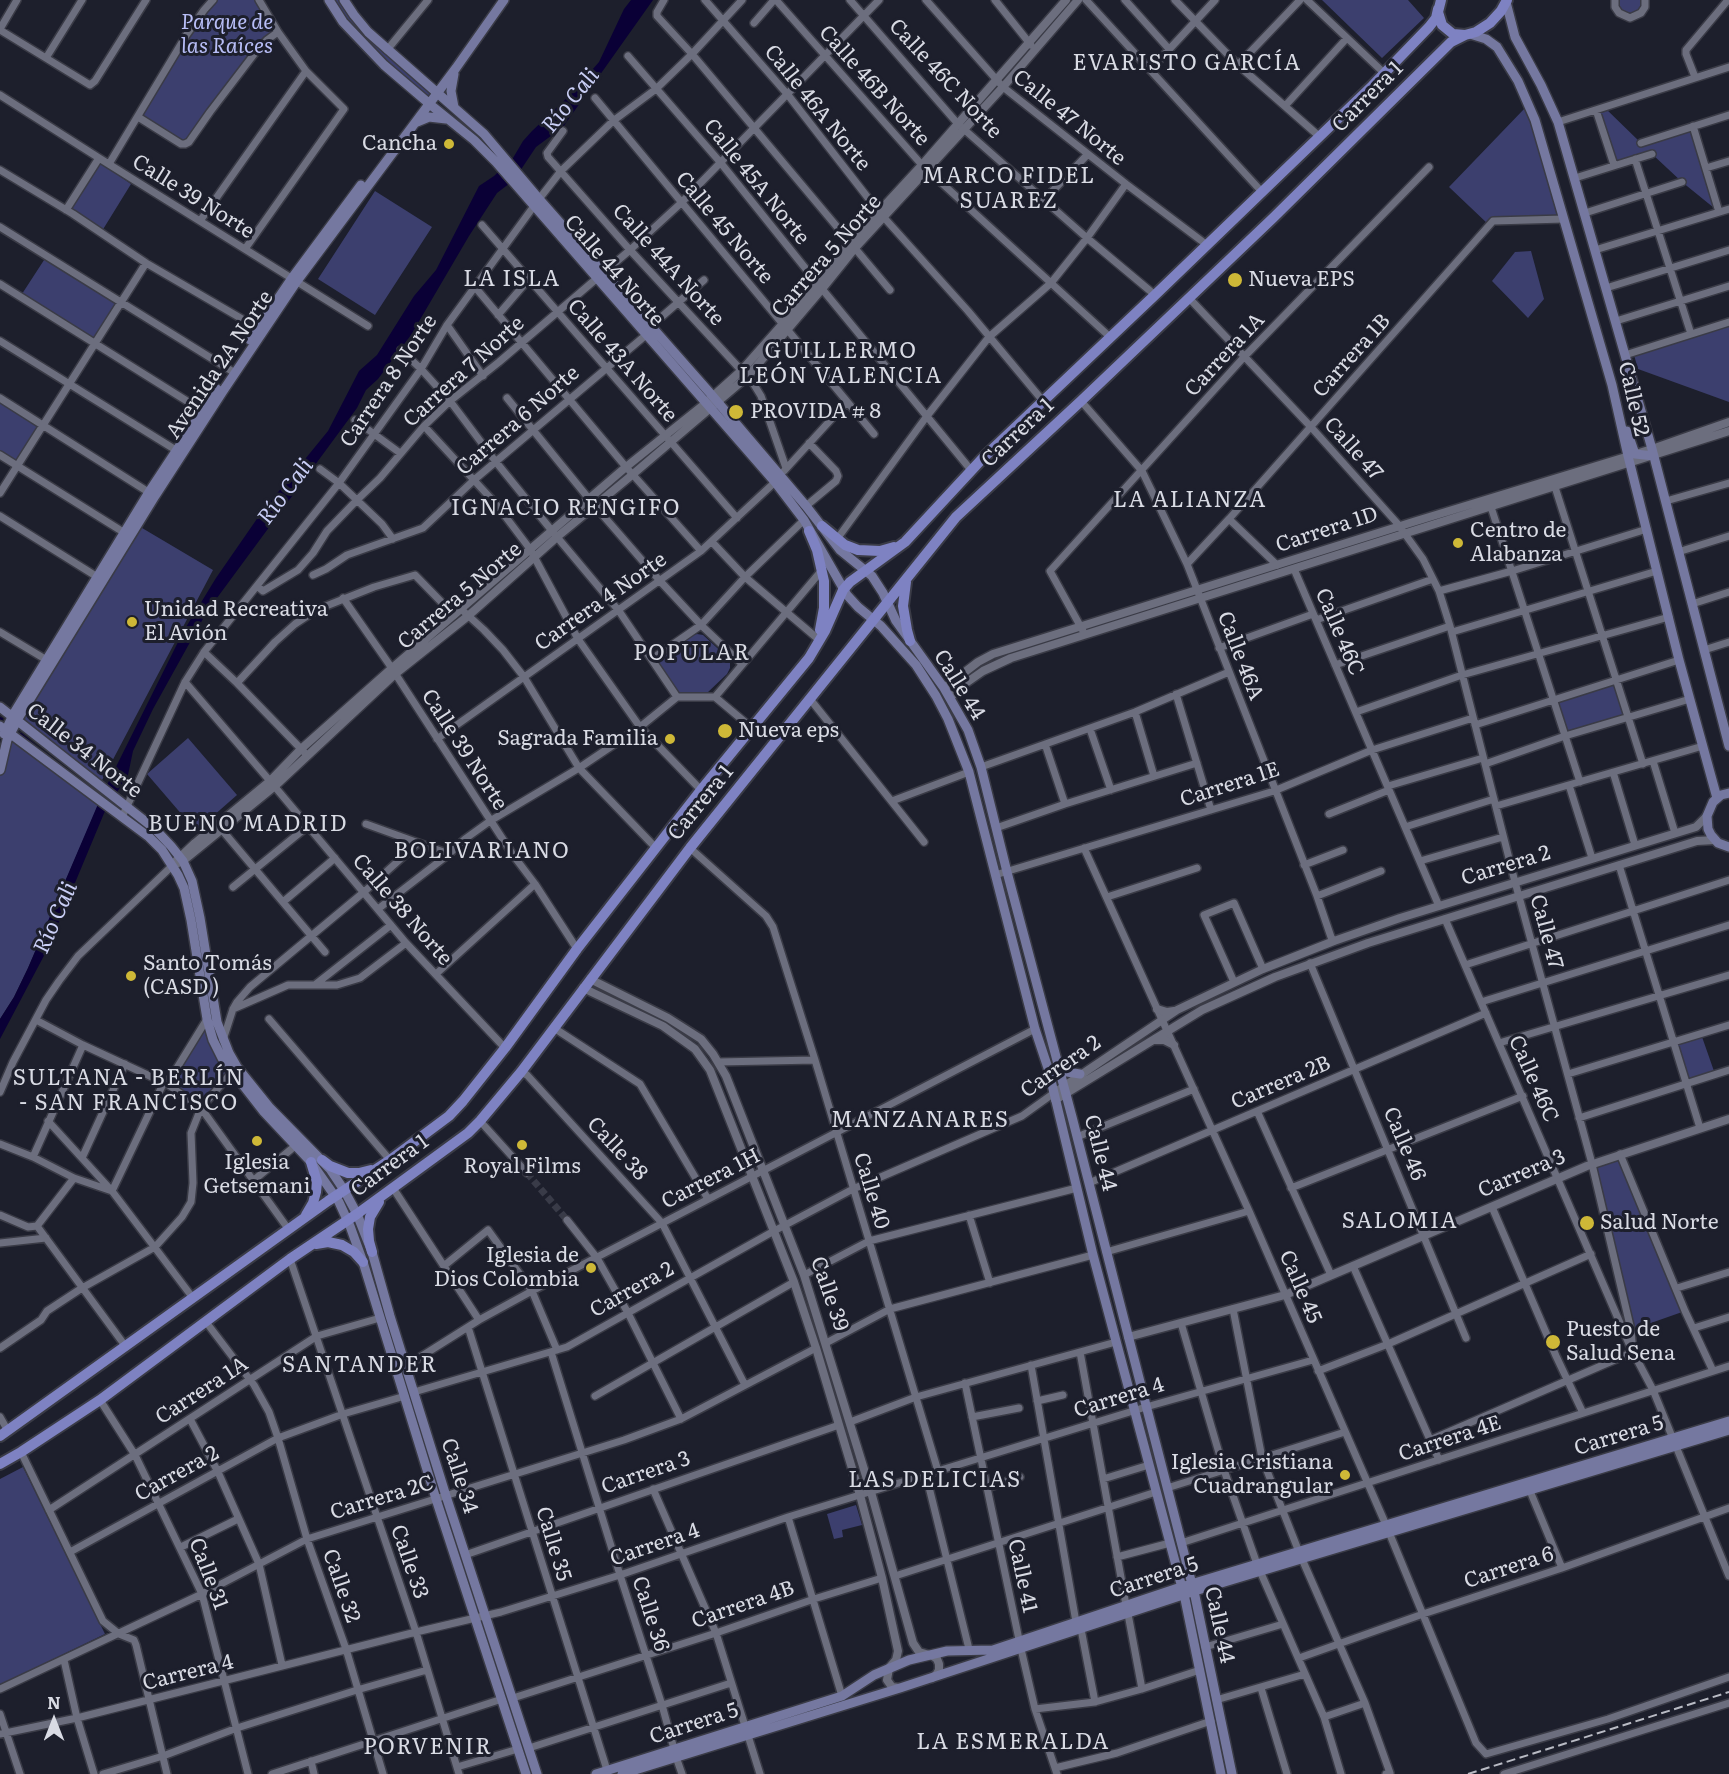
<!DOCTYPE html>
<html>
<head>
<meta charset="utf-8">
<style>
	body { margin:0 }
	#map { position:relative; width:1729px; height:1774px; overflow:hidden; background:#1d1f2c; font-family:Literata,serif }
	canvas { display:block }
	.north { position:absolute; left:24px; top:1690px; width:60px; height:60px; -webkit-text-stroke:4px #1d1f2c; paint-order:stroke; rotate:0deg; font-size:16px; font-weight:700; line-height:24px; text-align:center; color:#d9dbe4 }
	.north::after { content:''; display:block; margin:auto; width:21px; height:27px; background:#d9dbe4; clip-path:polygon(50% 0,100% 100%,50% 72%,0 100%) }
</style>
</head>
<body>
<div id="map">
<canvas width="1729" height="1774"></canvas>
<div class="north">N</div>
</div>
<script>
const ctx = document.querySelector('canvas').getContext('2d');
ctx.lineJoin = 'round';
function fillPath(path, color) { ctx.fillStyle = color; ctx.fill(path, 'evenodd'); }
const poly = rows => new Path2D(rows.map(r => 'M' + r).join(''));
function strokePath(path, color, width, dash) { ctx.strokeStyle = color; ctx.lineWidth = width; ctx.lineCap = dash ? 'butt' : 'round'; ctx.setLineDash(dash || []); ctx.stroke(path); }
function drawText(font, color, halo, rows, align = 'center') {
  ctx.font = font + ' Literata,serif'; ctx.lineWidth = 6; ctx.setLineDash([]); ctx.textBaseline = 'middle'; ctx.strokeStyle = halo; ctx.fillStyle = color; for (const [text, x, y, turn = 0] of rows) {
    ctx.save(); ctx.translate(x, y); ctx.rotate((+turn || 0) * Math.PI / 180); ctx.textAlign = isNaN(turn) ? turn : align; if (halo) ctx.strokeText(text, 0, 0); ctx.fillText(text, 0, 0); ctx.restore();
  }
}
fillPath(poly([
	[213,0,259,0,278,32,267,40,185,144,138,117,187,34],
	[329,0,344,0,354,15,433,89,425,100,384,65],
	[1322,0,1408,0,1424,18,1382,58],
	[1615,0,1645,0,1641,13,1622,16],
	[1530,106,1564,219,1494,221,1489,225,1449,187,1525,108],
	[1604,107,1641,143,1693,126,1719,212,1682,182,1652,154,1614,165,1596,110],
	[101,163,131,184,102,231,70,210],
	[375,191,432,227,375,315,318,279],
	[1531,251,1544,299,1528,318,1492,281,1515,252],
	[46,257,121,302,96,343,20,297],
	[1729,326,1729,402,1638,369,1634,355],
	[0,398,43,426,16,466,0,455],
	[137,525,213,570,99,786,17,721],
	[697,634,703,635,727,657,730,662,730,668,727,674,707,693,678,694,659,665,659,662,662,657,690,636],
	[1616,680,1629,718,1565,736,1553,700],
	[10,734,100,801,28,968,14,997,0,1019,0,770],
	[188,738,237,795,196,831,147,774],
	[207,1019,232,1072,201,1108,167,1084],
	[1701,1034,1715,1074,1686,1083,1673,1043],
	[1620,1154,1685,1311,1631,1330,1592,1164],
	[23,1467,105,1634,0,1685,0,1479],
	[856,1505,862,1525,842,1530,843,1537,834,1539,827,1514]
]), '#3c3f6e');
fillPath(poly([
	[631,0,653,0,563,127,536,147,514,180,497,193,469,236,411,335,378,379,366,390,357,408,214,602,204,617,153,709,133,751,128,775,105,811,47,950,0,1039,0,1019,14,997,28,968,101,797,183,632,216,578,261,513,328,431,359,371,377,355,414,296,436,270,479,186,494,176,513,158,523,141,532,131,571,94,599,62,624,9]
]), '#0a0036');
strokePath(poly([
	[0,718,2,719],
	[21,734,46,755]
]), '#0a0036', 2);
strokePath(poly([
	[527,1173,567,1220]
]), '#393b48', 7, [7, 3.5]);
const minor = poly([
	[664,0,657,12,657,16,692,54,890,290],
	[705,0,788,95,879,212,968,311,1043,401],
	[776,0,922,165,1110,337],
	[850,0,958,124,1087,238,1155,295],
	[926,0,1003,87,1126,184,1207,245],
	[995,0,1031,45],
	[1086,0,1262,192],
	[1125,0,1169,49],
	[1175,0,1238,65,1320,137],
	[1307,0,1384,73],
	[1615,0,1615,7,1619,13,1630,18,1641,13,1645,7,1645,0],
	[754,23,774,0],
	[0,29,17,0],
	[0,30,90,85,95,81,146,0],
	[387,50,428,0],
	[628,56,720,162,818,284,971,470],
	[46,58,82,0],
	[1238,65,1300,0],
	[1150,70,1215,0],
	[1695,77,1686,54,1686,50,1728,0],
	[0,95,99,158,368,326],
	[595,98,874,434],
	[1285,106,1347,38],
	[1596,110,1614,165],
	[138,117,181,144,185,144,189,142,210,112,255,53,267,40,278,32],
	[1558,122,1729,67],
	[1693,126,1719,212],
	[563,131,547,153,548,157,630,250,753,383,761,396,786,468],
	[1641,143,1729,115],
	[1635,159,1691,334],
	[109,164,187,34,204,10,213,0],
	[1706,168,1729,161],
	[0,170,73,214,146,263,261,330],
	[1575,178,1652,154],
	[539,199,561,171,613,121,656,89,692,54,742,0],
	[1044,200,1088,154],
	[66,210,99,158],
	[1585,213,1682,182],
	[200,221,306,71],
	[482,225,737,518],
	[0,227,235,373],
	[245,249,344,109,306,71,278,32,259,0],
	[1595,250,1729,209],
	[0,284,206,413],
	[475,287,626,467,701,551],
	[1606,288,1729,250],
	[1189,298,1311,427,1397,523,1423,559,1439,591,1450,626,1515,882,1591,1160,1631,1330,1633,1352,1653,1390,1729,1576],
	[498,315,529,279],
	[1616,321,1729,286],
	[447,325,483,376],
	[651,326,704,280],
	[0,341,179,452],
	[401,350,421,369,450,401,496,462,557,537,619,611,677,697],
	[1625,355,1729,322],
	[0,398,153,495],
	[507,398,594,505,660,581,701,625,742,664],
	[1081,401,1142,471,1187,564,1317,896,1331,937,1334,941],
	[355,420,400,453],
	[424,426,496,504,530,549,578,639,640,727,701,790],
	[0,455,128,535],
	[320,469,339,483,382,524,393,539],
	[784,471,847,402],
	[1555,487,1643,764],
	[0,493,146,263],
	[1666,501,1729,483],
	[806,506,836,481,838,476,836,471,809,443],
	[1491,507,1580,782],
	[0,516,99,578],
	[1229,519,1277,565],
	[837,539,927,416,989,337,1051,283,1087,238,1126,184],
	[712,542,745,577,818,639],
	[1678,552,1729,536],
	[1187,564,1229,519,1493,221,1564,219],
	[1294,569,1439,906],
	[313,575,326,569,347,555,423,528,474,480,646,335],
	[257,586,263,591,298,570,313,553,327,531,357,500,380,478,424,426,450,401,499,362,630,250,681,203,879,0],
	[1439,591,1512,571,1647,529],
	[343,598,389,664,513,855,535,884,577,949],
	[1692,604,1729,592],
	[461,609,484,630,503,650,524,677,579,768,656,848],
	[1316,620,1433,579],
	[1083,631,1050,571,1244,357,1429,167],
	[0,632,50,662],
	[1452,632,1657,571],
	[1219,648,1313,614],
	[1704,650,1729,642],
	[204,652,237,683,304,752],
	[652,659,701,625,745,577,804,520],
	[1335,665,1450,626],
	[185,682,270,781,406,943,505,1048],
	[237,683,275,642,295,624,316,610,374,587,415,575,454,615],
	[1176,694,1211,810],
	[677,697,715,697,752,728],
	[715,697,822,570],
	[810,699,924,842],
	[1135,712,1154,776],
	[1356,712,1462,675,1669,617],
	[1475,725,1679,660],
	[1090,729,1111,790],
	[437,739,701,551,775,482],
	[1045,744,1065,804],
	[1653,761,1675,833],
	[1485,764,1565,736,1690,699],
	[981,767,1135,712,1229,672],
	[1613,772,1635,845],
	[1569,785,1592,858],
	[1388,786,1483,758],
	[892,801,969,772],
	[1496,806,1703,746],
	[1329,814,1389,790],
	[122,817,185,682,204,652,339,483,421,369,447,325,534,206],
	[366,824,449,854],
	[1405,827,1494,799],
	[996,828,1065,804,1197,763],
	[222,830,325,952],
	[690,848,766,916,773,927,815,1060,938,1471],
	[1084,848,1249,1211,1386,1525,1476,1743,1486,1754,1608,1719,1729,1677],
	[1420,861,1503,837],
	[1304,865,1343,850],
	[1619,865,1700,1128],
	[995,875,1274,791,1372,750,1473,718],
	[233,887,308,826],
	[1317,896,1381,871],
	[1107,897,1197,868],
	[283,902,335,858],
	[378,909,449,854,465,839,490,821,579,768,640,727,677,697],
	[1445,919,1630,1346],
	[1310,963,1466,1338],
	[1465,965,1729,880],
	[436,974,535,884],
	[1234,982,1204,915,1234,903,1263,969],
	[316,984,391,925],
	[1481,1002,1729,925],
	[233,1009,288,985,337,985,360,978,406,943],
	[269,1019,390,1160],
	[36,1020,83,1045,167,1084,201,1108,289,1230],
	[554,1028,640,1084,708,1199],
	[223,1040,233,1009,237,1002,250,987,364,892,418,843],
	[1499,1043,1729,975],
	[718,1062,815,1060],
	[521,1072,527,1075,662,1223,745,1385],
	[1568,1074,1729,1025],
	[167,1084,207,1019],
	[0,1092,13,1062,46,1000,59,981,78,956,173,865],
	[1257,1111,1331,1275],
	[1579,1118,1729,1070],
	[48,1121,112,1191,193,1298],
	[480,1121,527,1173],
	[1077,1137,1194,1089],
	[0,1144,33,1157,74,1178,112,1191,164,1082],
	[1620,1154,1685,1311,1713,1371],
	[33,1157,83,1045],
	[82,1158,125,1064],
	[254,1180,295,1146],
	[1089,1183,1486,1013],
	[393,1188,479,1320],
	[1291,1188,1523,1096],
	[1492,1207,1556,1356,1583,1413],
	[0,1215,28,1227,37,1226,74,1178],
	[969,1215,990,1283],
	[567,1220,597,1258,628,1313,681,1419],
	[37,1226,126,1347],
	[0,1243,46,1238],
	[1106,1252,1249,1211],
	[290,1259,416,1632,459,1774],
	[445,1265,488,1230,532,1291,557,1350],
	[1353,1266,1439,1460],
	[804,1275,869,1241,1077,1188],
	[1677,1288,1729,1272],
	[1233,1309,1262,1458,1299,1552],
	[206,1322,254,1385,269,1412,278,1438,307,1539,346,1649,383,1774],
	[1181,1323,1224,1470,1257,1564],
	[468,1327,607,1770],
	[1694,1328,1729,1317],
	[826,1343,890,1309,1093,1255],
	[0,1348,41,1320,47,1311,82,1288,155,1247,182,1217,191,1202,193,1183,191,1133,201,1108,232,1072],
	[551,1352,620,1575,662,1705,674,1749],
	[1080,1352,1126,1605],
	[1031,1365,1076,1622],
	[406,1366,479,1320,532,1291,1035,1029],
	[1318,1371,1388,1344,1591,1254],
	[965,1383,1021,1649,1035,1709,1057,1774],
	[414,1392,567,1347,774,1231,853,1189,1022,1116,1054,1093],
	[595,1396,794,1282],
	[100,1400,135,1455,202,1594,248,1774],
	[1037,1401,1063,1395],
	[0,1417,8,1431],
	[972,1417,1019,1408],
	[190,1419,218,1472,259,1564,282,1665],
	[850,1422,916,1397,1116,1342],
	[1430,1440,1633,1352],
	[21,1452,103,1621,119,1634,134,1640,136,1645,167,1774],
	[926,1475,969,1649],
	[1103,1479,1149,1465],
	[987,1488,1020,1477],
	[1167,1488,1345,1432],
	[653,1489,716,1633,760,1774],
	[1530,1491,1562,1568],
	[49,1510,317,1336,380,1318],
	[788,1517,842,1696],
	[1181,1543,1729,1366],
	[181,1547,238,1519],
	[70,1552,278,1438,343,1414,405,1396],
	[465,1555,839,1425],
	[1117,1557,1170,1543],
	[1302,1559,1365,1703,1390,1773,1386,1774],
	[1260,1571,1324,1717,1341,1774],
	[895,1576,1156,1492],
	[1128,1614,1142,1689],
	[1081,1629,1095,1702],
	[1205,1647,1283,1624],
	[1299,1658,1423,1614,1562,1568,1729,1508],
	[64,1660,77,1718,94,1774],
	[1261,1688,1287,1774],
	[0,1689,202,1594,307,1539,624,1440,681,1419,816,1348],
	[513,1698,716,1633,814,1599,882,1578],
	[1216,1700,1305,1674],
	[1035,1709,1095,1702,1142,1689,1200,1670],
	[0,1714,20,1774],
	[1324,1717,1365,1703],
	[0,1734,77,1718,416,1632,501,1612,620,1575,788,1517,1146,1407,1313,1360],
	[529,1748,731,1683],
	[676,1757,682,1774],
	[311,1761,314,1774],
	[457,1767,518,1749],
	[1055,1768,1117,1753,1211,1721],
	[103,1774,163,1756,237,1728,357,1690,427,1670],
	[272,1774,502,1699],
	[1504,1774,1729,1703]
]);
const tertiary = poly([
	[944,688,978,662,993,654,1413,522,1652,449,1729,422],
	[950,698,963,685,983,671,1011,658,1729,431],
	[176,861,195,843,270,781,301,749,391,669,626,467,702,406,742,370,818,284,850,243,922,165,1066,0],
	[173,865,183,861,275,786,395,674,468,616,557,537,632,475,748,376,822,289,855,248,1003,87,1078,0],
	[590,979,668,1018,701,1039,713,1054,726,1076,804,1275,871,1492,913,1643,919,1652,933,1656,937,1659,939,1664,939,1670,936,1675,932,1678],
	[583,988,663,1026,695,1049,710,1070,794,1282,816,1348,860,1495,882,1578,898,1651,896,1660,889,1668,887,1680,892,1687,900,1688],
	[1157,1009,1167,1012,1174,1011],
	[1155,1040,1164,1040,1174,1045],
	[1054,1093,1177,1010,1263,969,1334,941,1400,918,1696,827,1707,816],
	[1055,1100,1202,1010,1275,977,1368,943,1445,919,1697,841,1715,840],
	[1128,1337,1285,1295,1587,1166,1729,1119]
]);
const secondary = poly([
	[329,0,343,22,384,65,432,106,474,140,496,162,775,482,804,520,847,595,858,607,881,626,916,665,936,696,948,719,969,772,1035,1029,1048,1068,1093,1255,1185,1599,1221,1774],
	[344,0,354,15,368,32,484,134,539,199,710,393,806,506,840,550,872,576,883,593,896,621,944,688,968,730,981,767,1007,872,1072,1117,1195,1596,1232,1774],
	[1506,2,1515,37,1541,85,1558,122,1652,449,1729,746],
	[1470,34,1486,39,1497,47,1518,81,1535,120,1612,385,1628,456,1679,660,1717,798],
	[454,74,451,91,454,107],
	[417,122,429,117,446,119],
	[250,340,292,278,361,185],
	[1627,431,1635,454,1654,456],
	[0,707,155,829,171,846,183,861,192,881,200,918,217,1022,229,1053,237,1067,270,1108,330,1169,344,1190,357,1214,372,1252,390,1316,446,1496,537,1774],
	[0,726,149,837,162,850,178,875,184,888,191,920,207,1019,213,1040,222,1058,264,1112,311,1162,339,1202,350,1226,363,1262,436,1499,526,1774],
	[4,734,14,713,149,492,217,389],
	[0,770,7,740,19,717,155,496,223,391,297,281,456,68,504,0],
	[1729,793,1721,795,1713,802,1707,816,1708,829,1711,835,1718,843,1729,847],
	[1058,1065,1067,1072,1080,1074],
	[596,1774,842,1696,874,1675,909,1660,947,1651,993,1650,1178,1588,1729,1421],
	[622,1774,900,1688,1198,1590,1729,1430]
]);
const primary = poly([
	[1441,0,1438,12,1442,25,1453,34,1465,35,1476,32,1490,23,1501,11,1507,0],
	[822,526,845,545,858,550,880,551,894,547],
	[809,531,817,550,824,581,824,608,820,630],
	[906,582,903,606,907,630,910,641],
	[322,1160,330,1166,348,1173,359,1173,371,1170],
	[306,1215,313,1203,316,1192,317,1182,311,1162],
	[316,1244,328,1242,342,1245,354,1252,363,1262],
	[372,1252,369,1241,368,1229,370,1217,379,1202],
	[0,1436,328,1201,390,1160,449,1116,463,1101,505,1048,577,949,701,790,809,658,825,631,843,590,850,582,905,542,982,459,1155,295,1372,86,1429,27,1436,18,1438,9],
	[0,1464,21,1452,100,1400,290,1259,357,1214,468,1133,480,1121,521,1072,690,848,956,517,1081,401,1273,218,1451,42,1465,35]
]);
strokePath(minor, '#3a3b46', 10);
strokePath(tertiary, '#3a3b46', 11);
strokePath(secondary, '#3a3b46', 12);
strokePath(primary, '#3a3b46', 14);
strokePath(minor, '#6c6e7e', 7);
strokePath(tertiary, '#6c6e7e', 8);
strokePath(secondary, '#7578a0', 9);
strokePath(primary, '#7e82c2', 10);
strokePath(poly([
	[1468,1774,1729,1692]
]), '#b9bbc4', 2, [9, 4.5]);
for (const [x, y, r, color] of [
	[449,144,6,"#ceb837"],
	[1235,280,8,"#ceb837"],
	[736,412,8,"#ceb837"],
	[1458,543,6,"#ceb837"],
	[132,622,6,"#ceb837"],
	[725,731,8,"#ceb837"],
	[670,739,6,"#ceb837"],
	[131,976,6,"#ceb837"],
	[257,1141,6,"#ceb837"],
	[522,1145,6,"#ceb837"],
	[1587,1223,8,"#ceb837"],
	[591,1268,6,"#ceb837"],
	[1553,1342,8,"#ceb837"],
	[1345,1475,6,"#ceb837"]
]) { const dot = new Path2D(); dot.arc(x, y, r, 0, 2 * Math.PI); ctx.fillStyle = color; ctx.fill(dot); strokePath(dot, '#1d1f2c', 2); }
drawText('italic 21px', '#b8bef7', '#1d1f2c', [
	["Parque de",227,23],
	["las Raíces",227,47]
]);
drawText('21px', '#d9dbe4', '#1d1f2c', [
	["Calle 46C Norte",945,79,47],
	["Calle 46B Norte",874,86,48],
	["Carrera 1",1368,97,-45],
	["Calle 46A Norte",817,108,51],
	["Calle 47 Norte",1069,118,39],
	["Calle 45A Norte",756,182,51],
	["Calle 39 Norte",193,197,32],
	["Calle 45 Norte",724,228,50],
	["Carrera 5 Norte",827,256,-49],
	["Calle 44A Norte",668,265,48],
	["Calle 44 Norte",614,271,49],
	["Carrera 1A",1225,355,-47],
	["Carrera 1B",1352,356,-48],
	["Calle 43A Norte",622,361,49],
	["Avenida 2A Norte",220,365,-56],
	["Carrera 7 Norte",464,372,-42],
	["Carrera 8 Norte",389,381,-56],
	["Calle 52",1633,399,77],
	["Carrera 6 Norte",518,421,-41],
	["Carrera 1",1018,433,-43],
	["Calle 47",1353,449,48],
	["Carrera 1D",1327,530,-18],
	["Carrera 5 Norte",460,596,-40],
	["Carrera 4 Norte",601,602,-35],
	["Calle 46C",1339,632,67],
	["Calle 46A",1240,656,69],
	["Calle 44",959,685,58],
	["Calle 39 Norte",464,750,57],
	["Calle 34 Norte",84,751,38],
	["Carrera 1E",1230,785,-18],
	["Carrera 1",701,803,-51],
	["Carrera 2",1506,866,-17],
	["Calle 38 Norte",402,910,49],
	["Calle 47",1546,932,75],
	["Carrera 2",1061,1067,-35],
	["Calle 46C",1533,1079,66],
	["Carrera 2B",1281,1083,-23],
	["Calle 46",1404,1144,67],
	["Calle 38",617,1149,47],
	["Calle 44",1100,1153,76],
	["Carrera 1",390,1166,-36],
	["Carrera 3",1522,1174,-23],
	["Carrera 1H",711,1179,-27],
	["Calle 40",871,1191,73],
	["Calle 45",1300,1287,67],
	["Carrera 2",632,1290,-29],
	["Calle 39",829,1294,71],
	["Carrera 1A",202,1391,-33],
	["Carrera 4",1119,1398,-17],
	["Carrera 5",1619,1436,-17],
	["Carrera 4E",1450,1439,-18],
	["Carrera 3",646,1473,-19],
	["Carrera 2",177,1474,-29],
	["Calle 34",459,1476,72],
	["Carrera 2C",382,1498,-17],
	["Calle 35",553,1544,73],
	["Carrera 4",655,1545,-19],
	["Calle 33",409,1562,71],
	["Carrera 6",1509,1568,-18],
	["Calle 31",208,1574,69],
	["Calle 41",1022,1576,78],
	["Carrera 5",1154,1578,-18],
	["Calle 32",341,1586,71],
	["Carrera 4B",743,1605,-19],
	["Calle 36",650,1614,72],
	["Calle 44",1219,1625,78],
	["Carrera 4",188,1673,-14],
	["Carrera 5",694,1724,-18]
]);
drawText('21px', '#d9dbe4', '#1d1f2c', [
	["Cancha",437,144,"right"],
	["Nueva EPS",1248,280],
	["PROVIDA # 8",750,412],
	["Centro de",1470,531],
	["Alabanza",1470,555],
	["Unidad Recreativa",144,610],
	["El Avión",144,634],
	["Nueva eps",738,731],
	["Sagrada Familia",658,739,"right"],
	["Santo Tomás",143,964],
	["(CASD )",143,988],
	["Iglesia",257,1163,"center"],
	["Getsemani",257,1187,"center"],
	["Royal Films",522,1167,"center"],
	["Salud Norte",1600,1223],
	["Iglesia de",579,1256,"right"],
	["Dios Colombia",579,1280,"right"],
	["Puesto de",1566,1330],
	["Salud Sena",1566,1354],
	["Iglesia Cristiana",1333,1463,"right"],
	["Cuadrangular",1333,1487,"right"]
], 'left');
ctx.letterSpacing = '1.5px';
drawText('22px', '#d9dbe4', '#1d1f2c', [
	["EVARISTO GARCÍA",1187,64],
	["MARCO FIDEL",1009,177],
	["SUAREZ",1009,202],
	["LA ISLA",512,280],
	["GUILLERMO",841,352],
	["LEÓN VALENCIA",841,377],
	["LA ALIANZA",1190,501],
	["IGNACIO RENGIFO",566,509],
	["POPULAR",692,654],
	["BUENO MADRID",248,825],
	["BOLIVARIANO",482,852],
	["SULTANA - BERLÍN",129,1079],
	["- SAN FRANCISCO",129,1104],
	["MANZANARES",920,1121],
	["SALOMIA",1400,1222],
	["SANTANDER",360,1366],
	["LAS DELICIAS",935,1481],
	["LA ESMERALDA",1013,1743],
	["PORVENIR",428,1748]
]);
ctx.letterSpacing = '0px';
drawText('italic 22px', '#c9cef5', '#1d1f2c', [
	["Río Cali",571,101,-51],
	["Río Cali",286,492,-53],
	["Río Cali",56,918,-66]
]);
</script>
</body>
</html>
